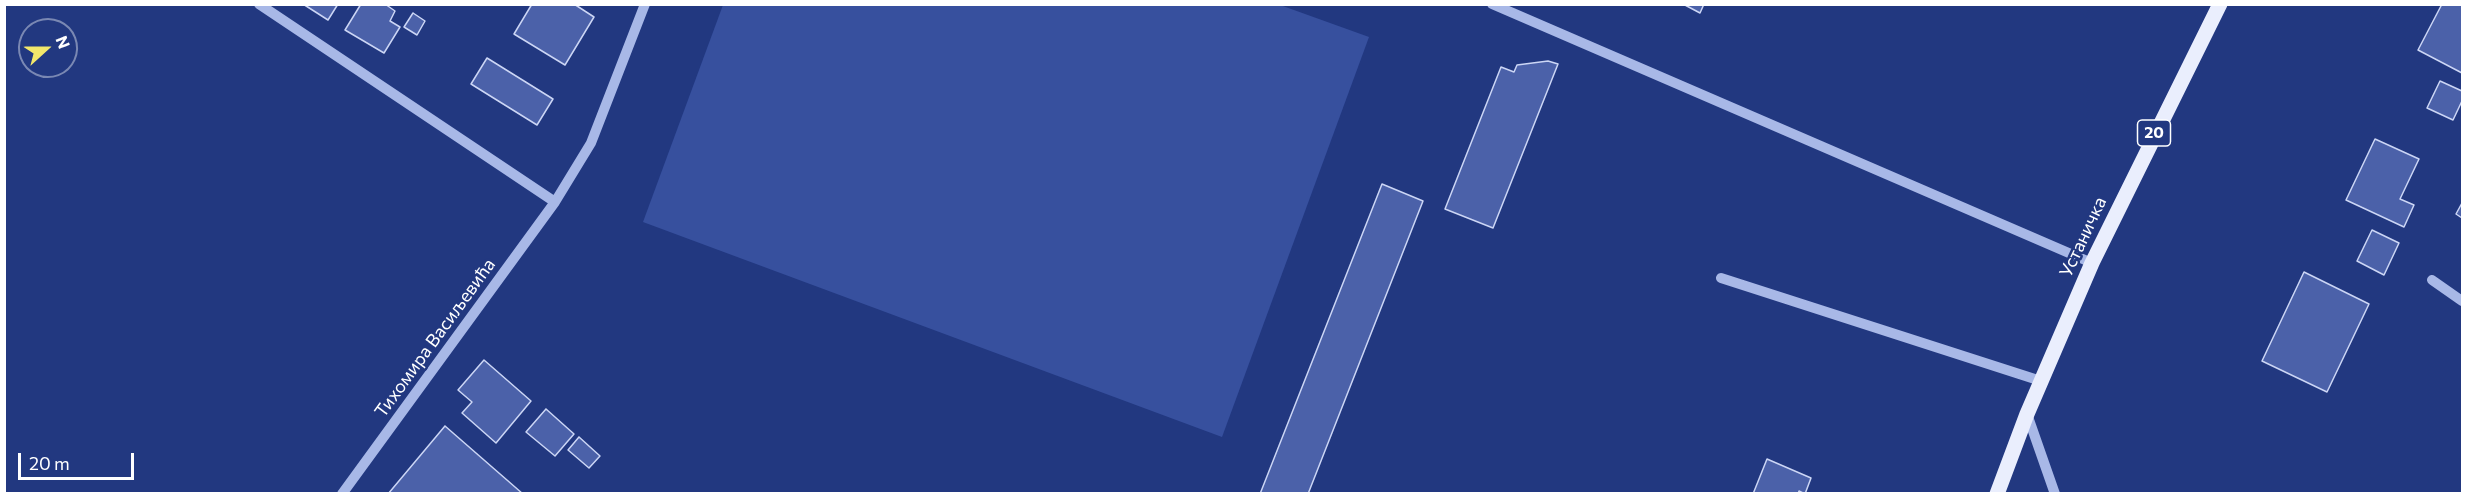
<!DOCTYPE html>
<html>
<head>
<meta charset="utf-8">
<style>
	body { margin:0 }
	#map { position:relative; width:2467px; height:498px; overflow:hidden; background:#223880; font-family:Commissioner,sans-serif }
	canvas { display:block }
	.frame { position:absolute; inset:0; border:6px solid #fff; pointer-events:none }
	.north { position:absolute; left:18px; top:18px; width:60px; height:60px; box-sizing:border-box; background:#223880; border:2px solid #7a88b3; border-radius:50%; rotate:69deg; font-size:16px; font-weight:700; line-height:24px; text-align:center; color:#fff }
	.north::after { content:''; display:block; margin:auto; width:21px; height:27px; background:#f2e76b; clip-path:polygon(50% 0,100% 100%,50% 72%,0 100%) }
	.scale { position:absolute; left:18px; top:453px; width:116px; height:27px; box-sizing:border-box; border:3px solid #fff; border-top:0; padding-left:8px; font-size:18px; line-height:21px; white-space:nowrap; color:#fff; -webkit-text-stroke:4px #223880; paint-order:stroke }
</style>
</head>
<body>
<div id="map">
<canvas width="2467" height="498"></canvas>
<div class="frame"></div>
<div class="north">N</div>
<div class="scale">20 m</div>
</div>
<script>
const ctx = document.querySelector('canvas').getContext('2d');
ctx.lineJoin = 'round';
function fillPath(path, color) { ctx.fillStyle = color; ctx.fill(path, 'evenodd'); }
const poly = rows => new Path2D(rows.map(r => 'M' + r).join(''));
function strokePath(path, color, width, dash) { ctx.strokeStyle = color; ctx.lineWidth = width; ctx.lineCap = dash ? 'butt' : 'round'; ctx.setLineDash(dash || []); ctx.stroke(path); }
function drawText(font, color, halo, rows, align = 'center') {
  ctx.font = font + ' Commissioner,sans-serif'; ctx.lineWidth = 5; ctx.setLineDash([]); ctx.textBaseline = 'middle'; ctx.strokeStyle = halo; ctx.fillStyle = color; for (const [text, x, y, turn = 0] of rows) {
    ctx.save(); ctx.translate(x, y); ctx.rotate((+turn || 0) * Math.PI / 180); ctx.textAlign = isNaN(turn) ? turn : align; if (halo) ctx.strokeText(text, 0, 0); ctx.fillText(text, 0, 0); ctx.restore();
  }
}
fillPath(poly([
	[723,5,1280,5,1369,37,1222,437,643,222]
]), '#37509e');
const building = poly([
	[303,4,338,4,328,20,303,4],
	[361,4,385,4,395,11,390,21,400,27,384,53,345,30,361,4],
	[532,4,574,4,594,17,565,65,514,34,532,4],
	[1683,4,1704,4,1700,13,1683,4],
	[2442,4,2462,4,2462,73,2418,50,2442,4],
	[413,13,425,21,417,35,404,27,413,13],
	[487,58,553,99,537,125,471,84,487,58],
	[1548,61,1558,64,1493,228,1445,209,1501,67,1514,72,1517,65,1548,61],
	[2440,81,2462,91,2462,101,2453,120,2427,108,2440,81],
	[2375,139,2419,159,2400,199,2414,205,2404,227,2346,200,2375,139],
	[1382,184,1423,201,1308,494,1260,494,1382,184],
	[2462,203,2462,218,2456,214,2462,203],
	[2372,230,2399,243,2384,275,2357,261,2372,230],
	[2304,272,2369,304,2327,392,2262,361,2304,272],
	[484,360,531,401,496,443,462,413,472,402,458,390,484,360],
	[546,409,574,434,555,456,526,432,546,409],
	[445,426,523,494,388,494,445,426],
	[579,437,600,456,589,468,568,450,579,437],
	[1767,459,1811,478,1805,494,1799,491,1798,494,1753,494,1767,459]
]);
fillPath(building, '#4b61a9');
strokePath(building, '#ccd6f5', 1.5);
strokePath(poly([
	[259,4,555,202],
	[1492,4,2092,263],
	[1721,278,2041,381],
	[2432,280,2462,301],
	[2027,414,2055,494],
	[342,494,555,202,591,143,645,4]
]), '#a8b8e7', 10);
strokePath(poly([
	[1997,494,2027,414,2092,263,2220,4]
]), '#eaeefd', 15);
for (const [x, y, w] of [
	[2154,133,33]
]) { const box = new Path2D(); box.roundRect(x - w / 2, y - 13, w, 26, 4.5); ctx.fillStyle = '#223880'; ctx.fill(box); strokePath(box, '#fff', 1.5); }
drawText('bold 16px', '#fff', null, [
	["20",2154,133]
]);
drawText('18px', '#fff', '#223880', [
	["Устаничка",2083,237,-65],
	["Тихомира Васиљевића",435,338,-54]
]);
</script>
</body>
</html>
